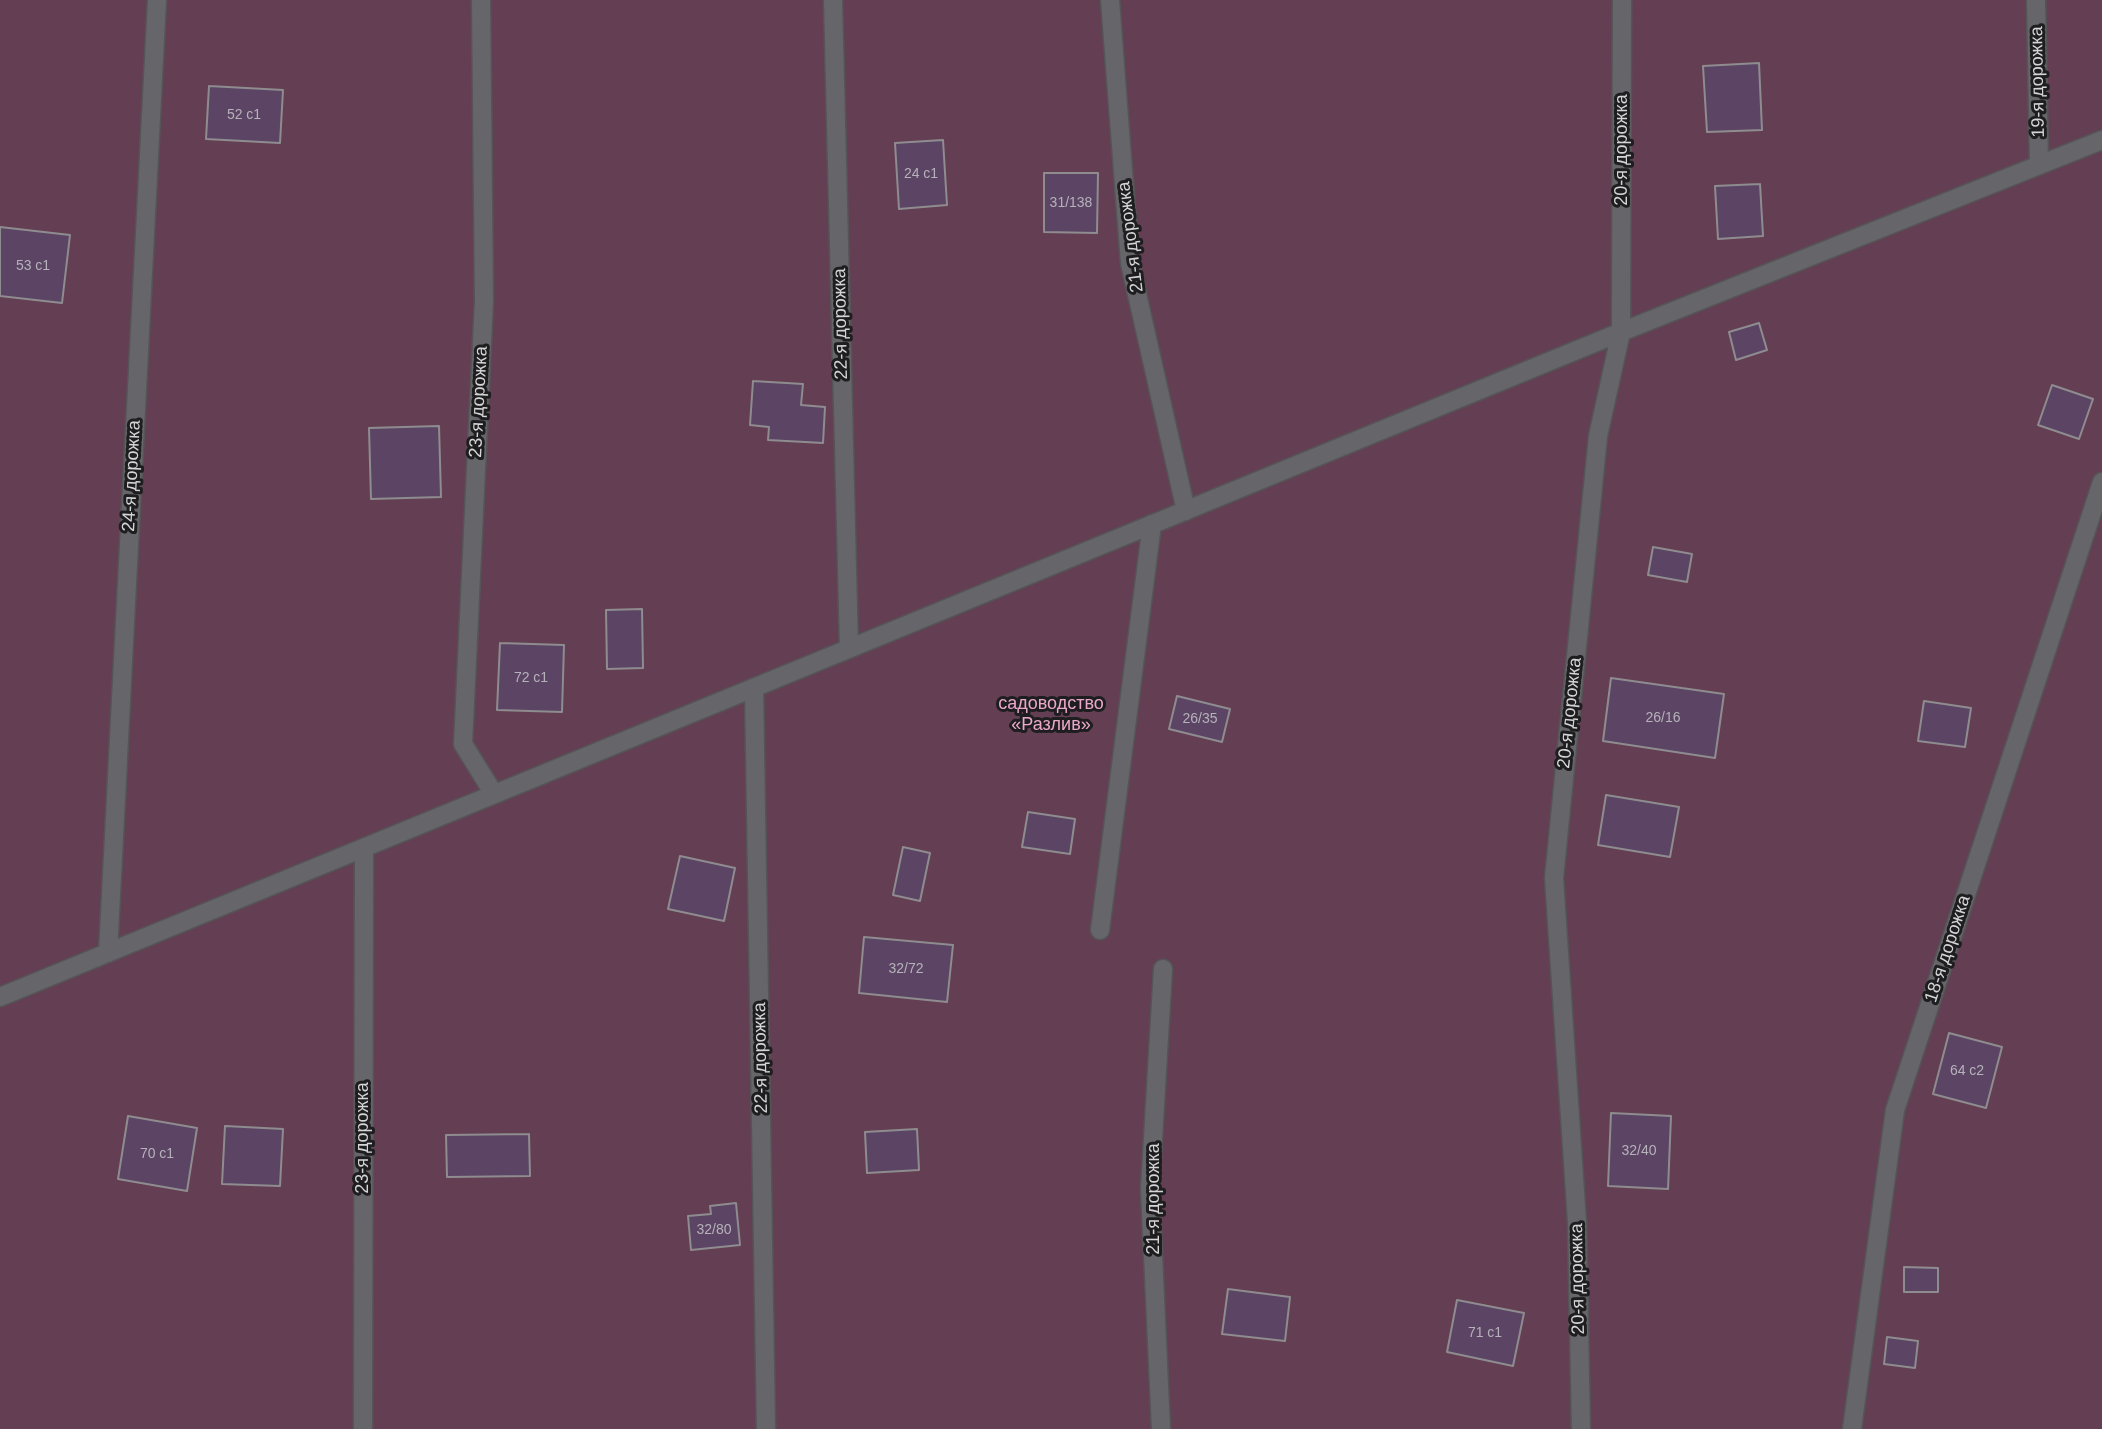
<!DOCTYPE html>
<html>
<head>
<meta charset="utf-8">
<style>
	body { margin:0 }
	canvas { display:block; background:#37373a }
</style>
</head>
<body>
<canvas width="2102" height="1429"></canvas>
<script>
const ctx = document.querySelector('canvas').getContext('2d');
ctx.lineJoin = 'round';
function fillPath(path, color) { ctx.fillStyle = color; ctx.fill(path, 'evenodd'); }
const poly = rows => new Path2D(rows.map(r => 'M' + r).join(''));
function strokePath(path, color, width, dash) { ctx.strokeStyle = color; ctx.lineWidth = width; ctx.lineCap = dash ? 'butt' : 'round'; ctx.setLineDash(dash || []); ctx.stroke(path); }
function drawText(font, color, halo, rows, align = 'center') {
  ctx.font = font + ' Arial,sans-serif'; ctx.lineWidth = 6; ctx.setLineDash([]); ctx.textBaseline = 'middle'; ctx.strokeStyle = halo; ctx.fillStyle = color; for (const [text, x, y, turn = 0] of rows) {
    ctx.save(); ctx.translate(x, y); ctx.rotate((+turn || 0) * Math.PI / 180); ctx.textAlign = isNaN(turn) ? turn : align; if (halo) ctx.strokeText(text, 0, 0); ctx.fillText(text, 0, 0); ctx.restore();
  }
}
fillPath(poly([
	[0,0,2102,0,2102,1429,0,1429]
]), '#643f53');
const building = poly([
	[1759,63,1762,130,1707,132,1703,66,1759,63],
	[209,86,283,90,280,143,206,139,209,86],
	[943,140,947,205,899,209,895,143,943,140],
	[1044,173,1098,173,1097,233,1044,232,1044,173],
	[1760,184,1763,236,1718,239,1715,186,1760,184],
	[0,227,70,235,62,303,0,296,0,227],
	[1759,323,1767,350,1736,360,1729,332,1759,323],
	[753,381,803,384,801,405,825,407,823,443,768,440,769,427,750,425,753,381],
	[2052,385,2093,399,2079,439,2038,425,2052,385],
	[439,426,441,497,371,499,369,428,439,426],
	[1653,547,1692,554,1687,582,1648,575,1653,547],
	[642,609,643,668,607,669,606,610,642,609],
	[500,643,564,645,562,712,497,710,500,643],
	[1611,678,1724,694,1715,758,1603,741,1611,678],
	[1177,696,1230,709,1222,742,1169,729,1177,696],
	[1924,701,1971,708,1965,747,1918,741,1924,701],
	[1606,795,1679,807,1670,857,1598,845,1606,795],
	[1028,812,1075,819,1070,854,1022,847,1028,812],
	[903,847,930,853,920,901,893,895,903,847],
	[680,856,735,868,724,921,668,909,680,856],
	[864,937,953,945,947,1002,859,993,864,937],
	[1949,1033,2002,1047,1986,1108,1933,1094,1949,1033],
	[1611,1113,1671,1116,1668,1189,1608,1186,1611,1113],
	[128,1116,197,1128,187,1191,118,1179,128,1116],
	[225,1126,283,1129,280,1186,222,1184,225,1126],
	[917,1129,919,1170,867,1173,865,1132,917,1129],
	[529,1134,530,1176,447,1177,446,1135,529,1134],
	[736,1203,740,1245,691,1250,688,1216,711,1214,710,1206,736,1203],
	[1904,1267,1938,1268,1938,1292,1904,1292,1904,1267],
	[1228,1289,1290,1297,1285,1341,1222,1334,1228,1289],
	[1457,1300,1524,1313,1513,1366,1447,1352,1457,1300],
	[1887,1337,1918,1341,1915,1368,1884,1364,1887,1337]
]);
fillPath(building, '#5b4464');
strokePath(building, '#8e8c8f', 2);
const minor = poly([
	[481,0,484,300,463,744,494,794],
	[833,0,849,649],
	[1110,0,1130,263,1186,511],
	[2036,0,2039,165],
	[754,688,766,1429],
	[1100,930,1152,524],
	[108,953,157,0],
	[0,997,1621,332,2102,140],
	[363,1429,364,848],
	[1161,1429,1150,1189,1163,969],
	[1581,1429,1577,1222,1554,878,1598,436,1621,332,1622,0],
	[1852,1429,1895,1110,2102,482]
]);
strokePath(minor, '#555558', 21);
strokePath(minor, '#66666a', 18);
drawText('14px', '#b6b1ba', null, [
	["52 с1",244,115],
	["24 с1",921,174],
	["31/138",1071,203],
	["53 с1",33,266],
	["72 с1",531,678],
	["26/16",1663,718],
	["26/35",1200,719],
	["32/72",906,969],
	["64 с2",1967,1071],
	["32/40",1639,1151],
	["70 с1",157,1154],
	["32/80",714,1230],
	["71 с1",1485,1333]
]);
drawText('18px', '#d5d5d7', '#1e1e20', [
	["19-я дорожка",2038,82,-91],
	["20-я дорожка",1622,150,-90],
	["21-я дорожка",1131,237,-97],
	["22-я дорожка",841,324,-91],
	["23-я дорожка",479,402,-87],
	["24-я дорожка",132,476,-87],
	["20-я дорожка",1570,713,-84],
	["18-я дорожка",1948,949,-72],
	["22-я дорожка",761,1058,-91],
	["23-я дорожка",363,1138,-90],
	["21-я дорожка",1154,1199,-90],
	["20-я дорожка",1578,1279,-91]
]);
drawText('18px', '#eaa7ca', '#1e1e20', [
	["садоводство",1051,704],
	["«Разлив»",1051,725]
]);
</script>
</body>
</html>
